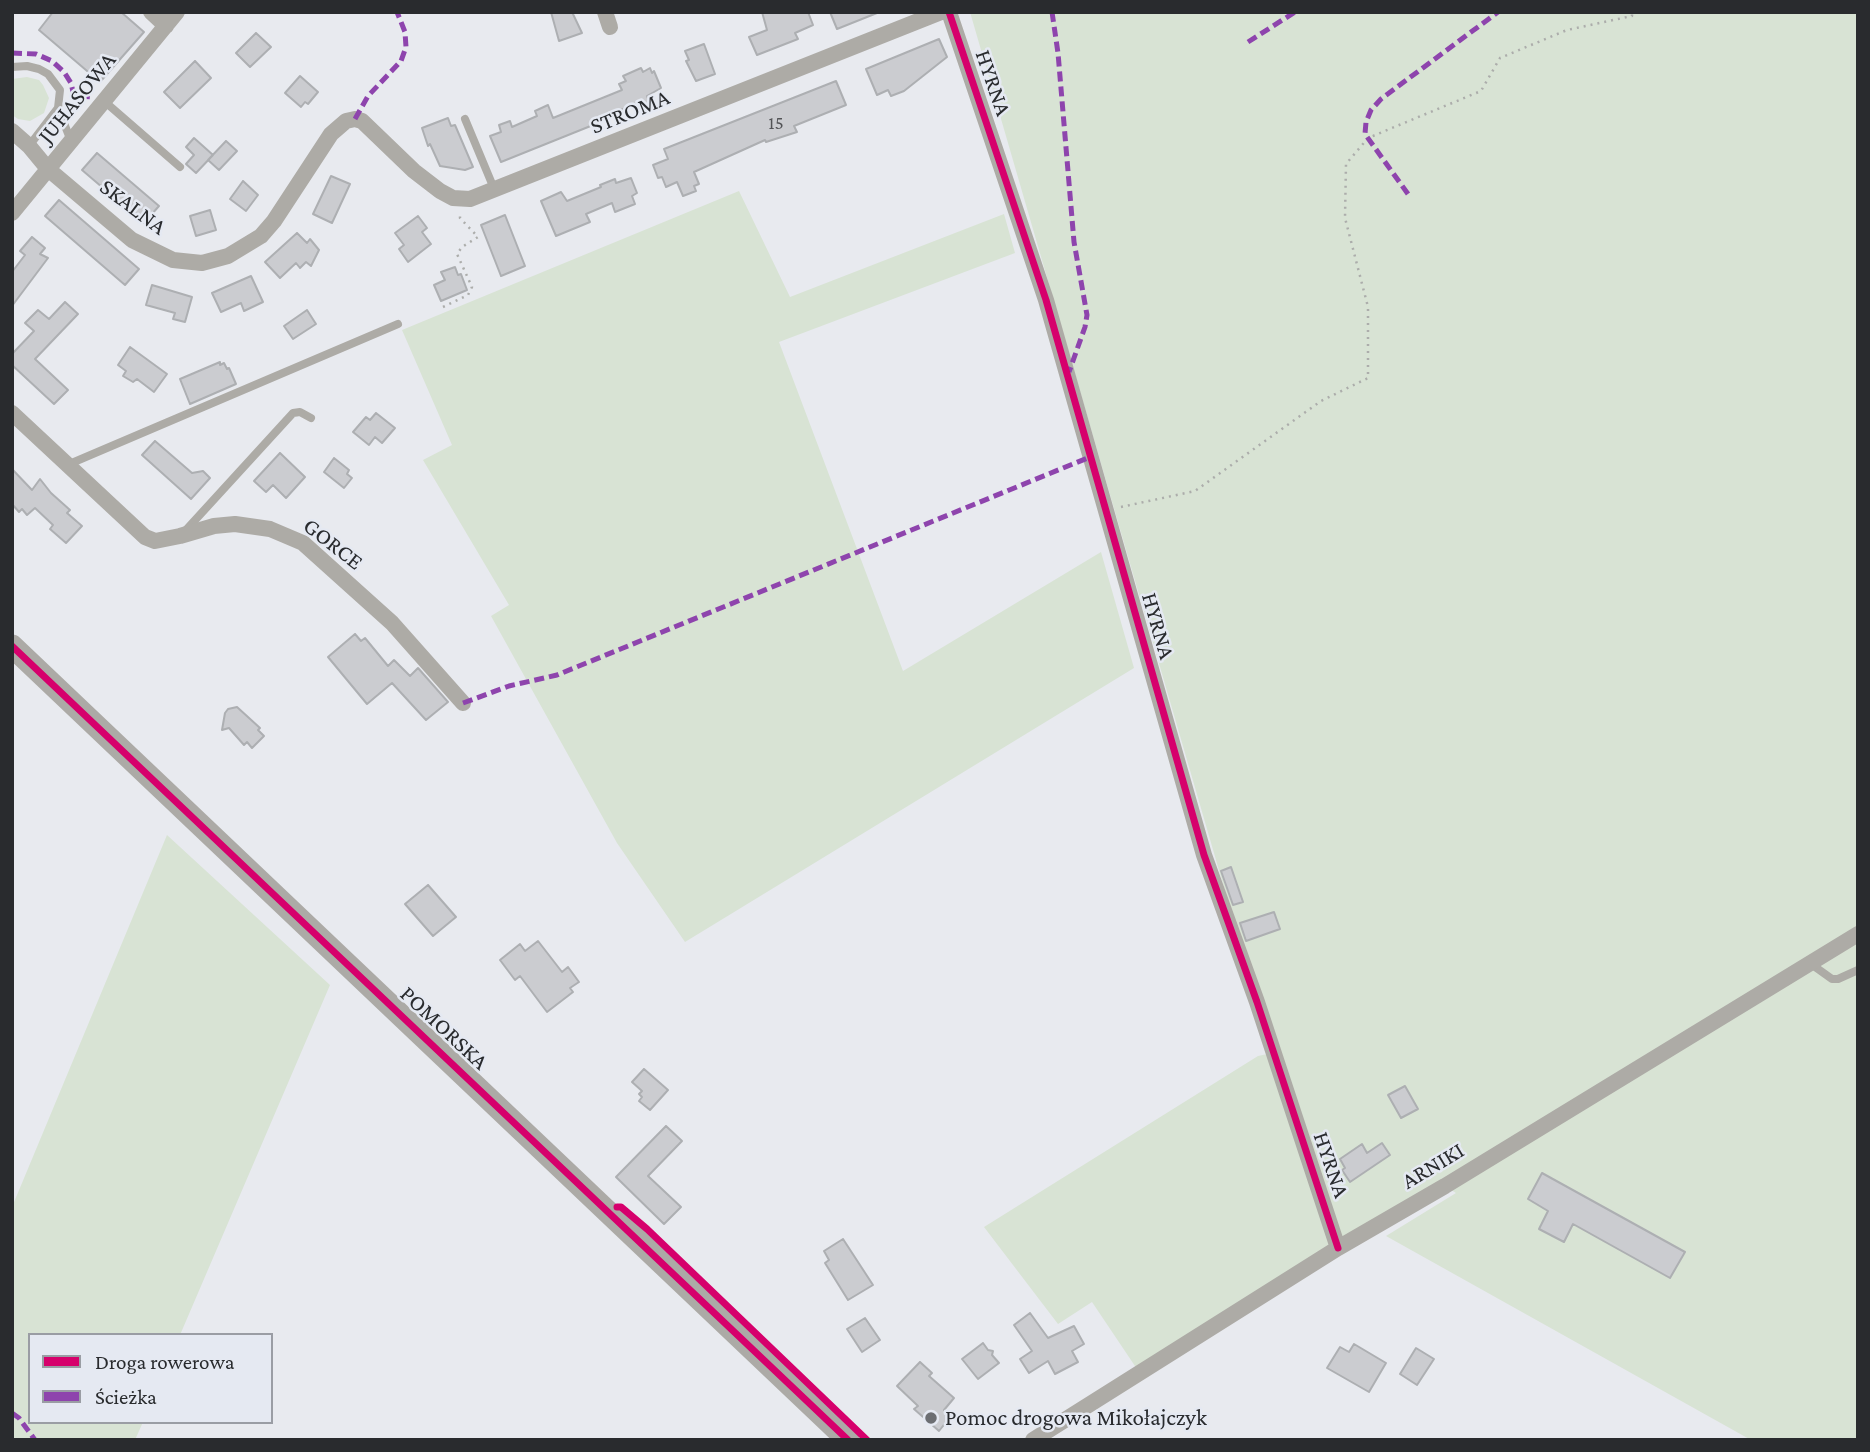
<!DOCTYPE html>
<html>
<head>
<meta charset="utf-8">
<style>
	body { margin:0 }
	#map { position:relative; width:1870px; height:1452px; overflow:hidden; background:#e8eaef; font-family:"Crimson Pro",serif }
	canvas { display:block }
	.frame { position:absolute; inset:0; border:14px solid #292b2e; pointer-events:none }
	.legend { position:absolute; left:28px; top:1333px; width:245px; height:91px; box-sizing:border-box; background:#e5e9f2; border:2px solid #9a9da4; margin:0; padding:9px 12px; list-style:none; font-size:21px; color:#292b2e }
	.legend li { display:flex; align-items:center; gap:14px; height:35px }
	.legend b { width:35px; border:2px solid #9a9da4 }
</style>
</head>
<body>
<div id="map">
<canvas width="1870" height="1452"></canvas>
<div class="frame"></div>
<ul class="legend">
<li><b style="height:9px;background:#d6006c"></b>Droga rowerowa</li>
<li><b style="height:9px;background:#8e44ad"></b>Ścieżka</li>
</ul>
</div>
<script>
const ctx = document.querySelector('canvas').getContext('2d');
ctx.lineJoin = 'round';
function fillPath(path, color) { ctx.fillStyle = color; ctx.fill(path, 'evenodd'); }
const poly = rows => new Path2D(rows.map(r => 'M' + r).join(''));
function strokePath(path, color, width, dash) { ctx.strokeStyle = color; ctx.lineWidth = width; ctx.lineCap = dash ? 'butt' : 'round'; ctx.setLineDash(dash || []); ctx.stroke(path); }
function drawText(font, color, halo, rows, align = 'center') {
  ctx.font = font + ' "Crimson Pro",serif'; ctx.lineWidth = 5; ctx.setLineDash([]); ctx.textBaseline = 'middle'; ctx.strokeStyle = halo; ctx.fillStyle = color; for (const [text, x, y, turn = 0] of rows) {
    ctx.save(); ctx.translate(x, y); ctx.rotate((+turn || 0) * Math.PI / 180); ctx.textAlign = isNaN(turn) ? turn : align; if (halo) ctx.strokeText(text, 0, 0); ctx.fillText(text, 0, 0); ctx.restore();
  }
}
fillPath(poly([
	[970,12,1858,12,1858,1440,1751,1440,1386,1236,1456,1193,1445,1186,1139,1372,1092,1302,1058,1324,984,1227,1258,1056,1272,1053],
	[27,77,39,80,43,85,49,98,44,113,30,121,18,119,12,115,12,79],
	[739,191,790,297,1004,214,1015,253,779,342,903,671,1101,552,1134,668,685,942,617,843,491,616,509,605,423,460,452,445,402,330],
	[167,835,330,985,180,1335,30,1335,30,1422,143,1422,135,1440,12,1440,12,1207]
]), '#d8e3d4');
const building = poly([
	[53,12,121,12,144,32,100,82,39,30,53,12],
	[551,12,572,12,582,33,559,41,551,12],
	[762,12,808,12,813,25,795,33,798,39,757,55,749,37,767,30,762,12],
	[830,12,877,12,877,13,837,29,830,12],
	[256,33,271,47,250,67,236,53,256,33],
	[939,39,947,57,904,91,891,96,888,90,877,95,866,69,939,39],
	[704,44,715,74,696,81,686,61,689,60,685,51,704,44],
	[195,61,211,78,180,108,164,92,195,61],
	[641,68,643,72,650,68,652,73,654,71,661,88,647,96,650,103,637,109,635,104,607,116,608,119,501,162,490,136,501,132,499,125,510,121,512,127,537,116,535,111,548,105,553,118,622,90,619,84,626,81,623,76,641,68],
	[300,76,318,92,308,104,305,102,301,107,285,93,300,76],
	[836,81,846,105,794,126,797,132,766,142,765,140,694,172,699,184,694,186,696,191,683,196,677,182,666,187,662,177,658,178,653,165,668,159,664,149,836,81],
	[448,118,451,126,455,125,473,167,465,170,440,166,430,144,428,146,422,128,448,118],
	[194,138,213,155,196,173,186,164,194,155,186,147,194,138],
	[226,141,237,151,219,170,208,160,226,141],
	[97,153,159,206,144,223,82,170,97,153],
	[331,176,350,184,332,223,313,214,331,176],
	[631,178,637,193,632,196,635,204,615,212,612,203,586,214,590,222,556,236,541,201,561,192,567,201,601,187,600,185,615,179,616,183,631,178],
	[243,181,258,195,246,211,230,199,243,181],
	[59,200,139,269,125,285,45,216,59,200],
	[210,210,216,230,196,236,190,216,210,210],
	[505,215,525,266,501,276,481,225,505,215],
	[418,216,427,228,422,232,431,244,408,262,399,249,404,245,395,233,418,216],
	[297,233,307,243,310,239,319,250,311,266,306,262,300,268,296,263,280,278,265,262,297,233],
	[32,237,45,248,40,254,48,258,12,306,12,272,25,255,20,251,32,237],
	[455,267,458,275,461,274,467,290,441,301,434,285,445,280,441,272,455,267],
	[251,276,263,302,244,311,241,303,221,312,212,293,251,276],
	[152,285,192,297,185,322,173,319,175,313,146,305,152,285],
	[65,302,78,314,35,359,68,390,54,404,12,365,12,354,34,331,25,323,38,310,49,319,65,302],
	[307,310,316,324,293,339,284,326,307,310],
	[130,347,167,374,154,392,137,379,133,382,123,376,126,371,118,365,130,347],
	[220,362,220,365,224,363,227,369,229,368,236,384,190,404,180,379,220,362],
	[376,413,395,428,382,443,375,437,369,445,353,432,366,417,370,420,376,413],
	[155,441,192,473,203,471,210,478,191,499,142,455,155,441],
	[280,453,305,477,286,498,273,485,266,492,254,481,280,453],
	[334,458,349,470,347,474,352,478,344,488,324,472,334,458],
	[12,469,32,490,40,479,51,493,70,510,67,513,82,526,66,543,50,529,53,525,35,508,27,515,22,509,19,512,12,504,12,469],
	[355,634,361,641,365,638,388,666,394,660,410,676,418,668,448,702,426,720,392,683,367,704,328,657,355,634],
	[237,707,260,728,258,730,264,736,252,748,247,742,244,745,229,728,222,730,225,713,228,709,237,707],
	[1231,867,1243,902,1233,905,1221,871,1231,867],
	[428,885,456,917,433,936,405,904,428,885],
	[1274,912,1280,929,1246,941,1240,923,1274,912],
	[538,941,562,972,568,967,579,982,570,988,573,992,547,1012,520,976,515,980,500,960,520,944,525,951,538,941],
	[644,1069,668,1090,650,1110,639,1101,642,1097,639,1094,642,1091,632,1082,644,1069],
	[1405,1086,1418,1109,1401,1118,1388,1095,1405,1086],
	[666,1126,682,1141,648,1176,681,1207,664,1224,616,1177,666,1126],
	[1382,1143,1390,1155,1350,1182,1342,1170,1345,1168,1340,1159,1362,1144,1367,1153,1382,1143],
	[1542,1173,1685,1252,1670,1278,1573,1224,1564,1242,1539,1229,1548,1211,1528,1199,1542,1173],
	[843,1239,873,1285,848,1300,825,1263,829,1260,824,1251,843,1239],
	[1030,1313,1048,1338,1074,1326,1084,1344,1072,1351,1078,1362,1055,1374,1048,1361,1029,1373,1020,1359,1032,1351,1014,1325,1030,1313],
	[865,1318,880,1340,862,1352,847,1329,865,1318],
	[983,1343,988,1350,993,1351,992,1355,999,1363,978,1379,962,1359,983,1343],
	[1354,1344,1386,1363,1369,1392,1327,1368,1340,1347,1349,1352,1354,1344],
	[1416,1348,1434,1359,1417,1385,1400,1374,1416,1348],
	[920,1362,932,1373,929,1376,954,1398,944,1410,951,1416,939,1431,914,1409,918,1406,897,1386,920,1362]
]);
fillPath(building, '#cbccd0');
strokePath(building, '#adafb2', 2);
strokePath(poly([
	[443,307,468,295,472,287,457,254,462,247,478,237,460,218,460,213],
	[1121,507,1195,491,1321,401,1368,378,1368,307,1345,218,1346,164,1368,138,1481,91,1500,58,1567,30,1632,16,1632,12]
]), '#acadab', 2.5, [2, 5]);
strokePath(poly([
	[12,67,27,66,39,69,48,74,60,90,58,108,29,146],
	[104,101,180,167],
	[58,108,71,141],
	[465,119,495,191],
	[67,465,398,324],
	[186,530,293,413,300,412,311,418],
	[1811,964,1832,979,1838,979,1858,970]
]), '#adaba6', 8);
strokePath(poly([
	[151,12,166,26],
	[605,12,610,27],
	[949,12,1046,300,1204,855,1257,1002,1338,1248],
	[12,131,29,146,48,169,132,240,173,260,202,263,228,256,261,236,274,221,331,134,346,121,355,119,362,121,414,171,440,191,453,198,470,199,941,12],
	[12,213,177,12],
	[12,413,145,537,155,541,180,536,214,526,235,524,270,529,303,543,392,623,463,703],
	[1033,1440,1338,1248,1445,1186,1858,934]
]), '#adaba6', 16);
strokePath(poly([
	[12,646,848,1440]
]), '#acaaa6', 23);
strokePath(poly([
	[1052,12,1058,53,1074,242,1087,315,1085,327,1069,372],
	[1248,42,1295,12],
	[12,53,36,54,52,61,64,72,71,83,74,96,93,97],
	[355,119,368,96,401,61,406,47,405,32,397,12],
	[1408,194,1365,134,1366,122,1371,110,1381,99,1498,12],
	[463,703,509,686,557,675,1090,457],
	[12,1413,19,1418,35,1440]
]), '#8e44ad', 5, [10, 5]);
strokePath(poly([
	[949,12,1046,300,1204,855,1257,1002,1338,1248],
	[12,646,848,1440],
	[617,1207,621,1207,647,1229,867,1440]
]), '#d6006c', 7);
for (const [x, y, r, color] of [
	[931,1418,7,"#6c6e72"]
]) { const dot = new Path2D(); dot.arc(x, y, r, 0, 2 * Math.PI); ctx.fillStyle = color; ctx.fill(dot); strokePath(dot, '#e5e9f2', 2.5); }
drawText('19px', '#525356', null, [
	["15",776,123]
]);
drawText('23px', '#292b2e', '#e5e9f2', [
	["HYRNA",993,83,71],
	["JUHASOWA",77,98,-51],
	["STROMA",630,112,-22],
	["SKALNA",133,207,37],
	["GORCE",333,544,38],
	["HYRNA",1158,626,74],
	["POMORSKA",444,1028,43],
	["HYRNA",1331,1165,71],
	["ARNIKI",1433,1166,-31]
]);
drawText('23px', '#292b2e', '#e5e9f2', [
	["Pomoc drogowa Mikołajczyk",945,1418]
], 'left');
</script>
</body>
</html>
